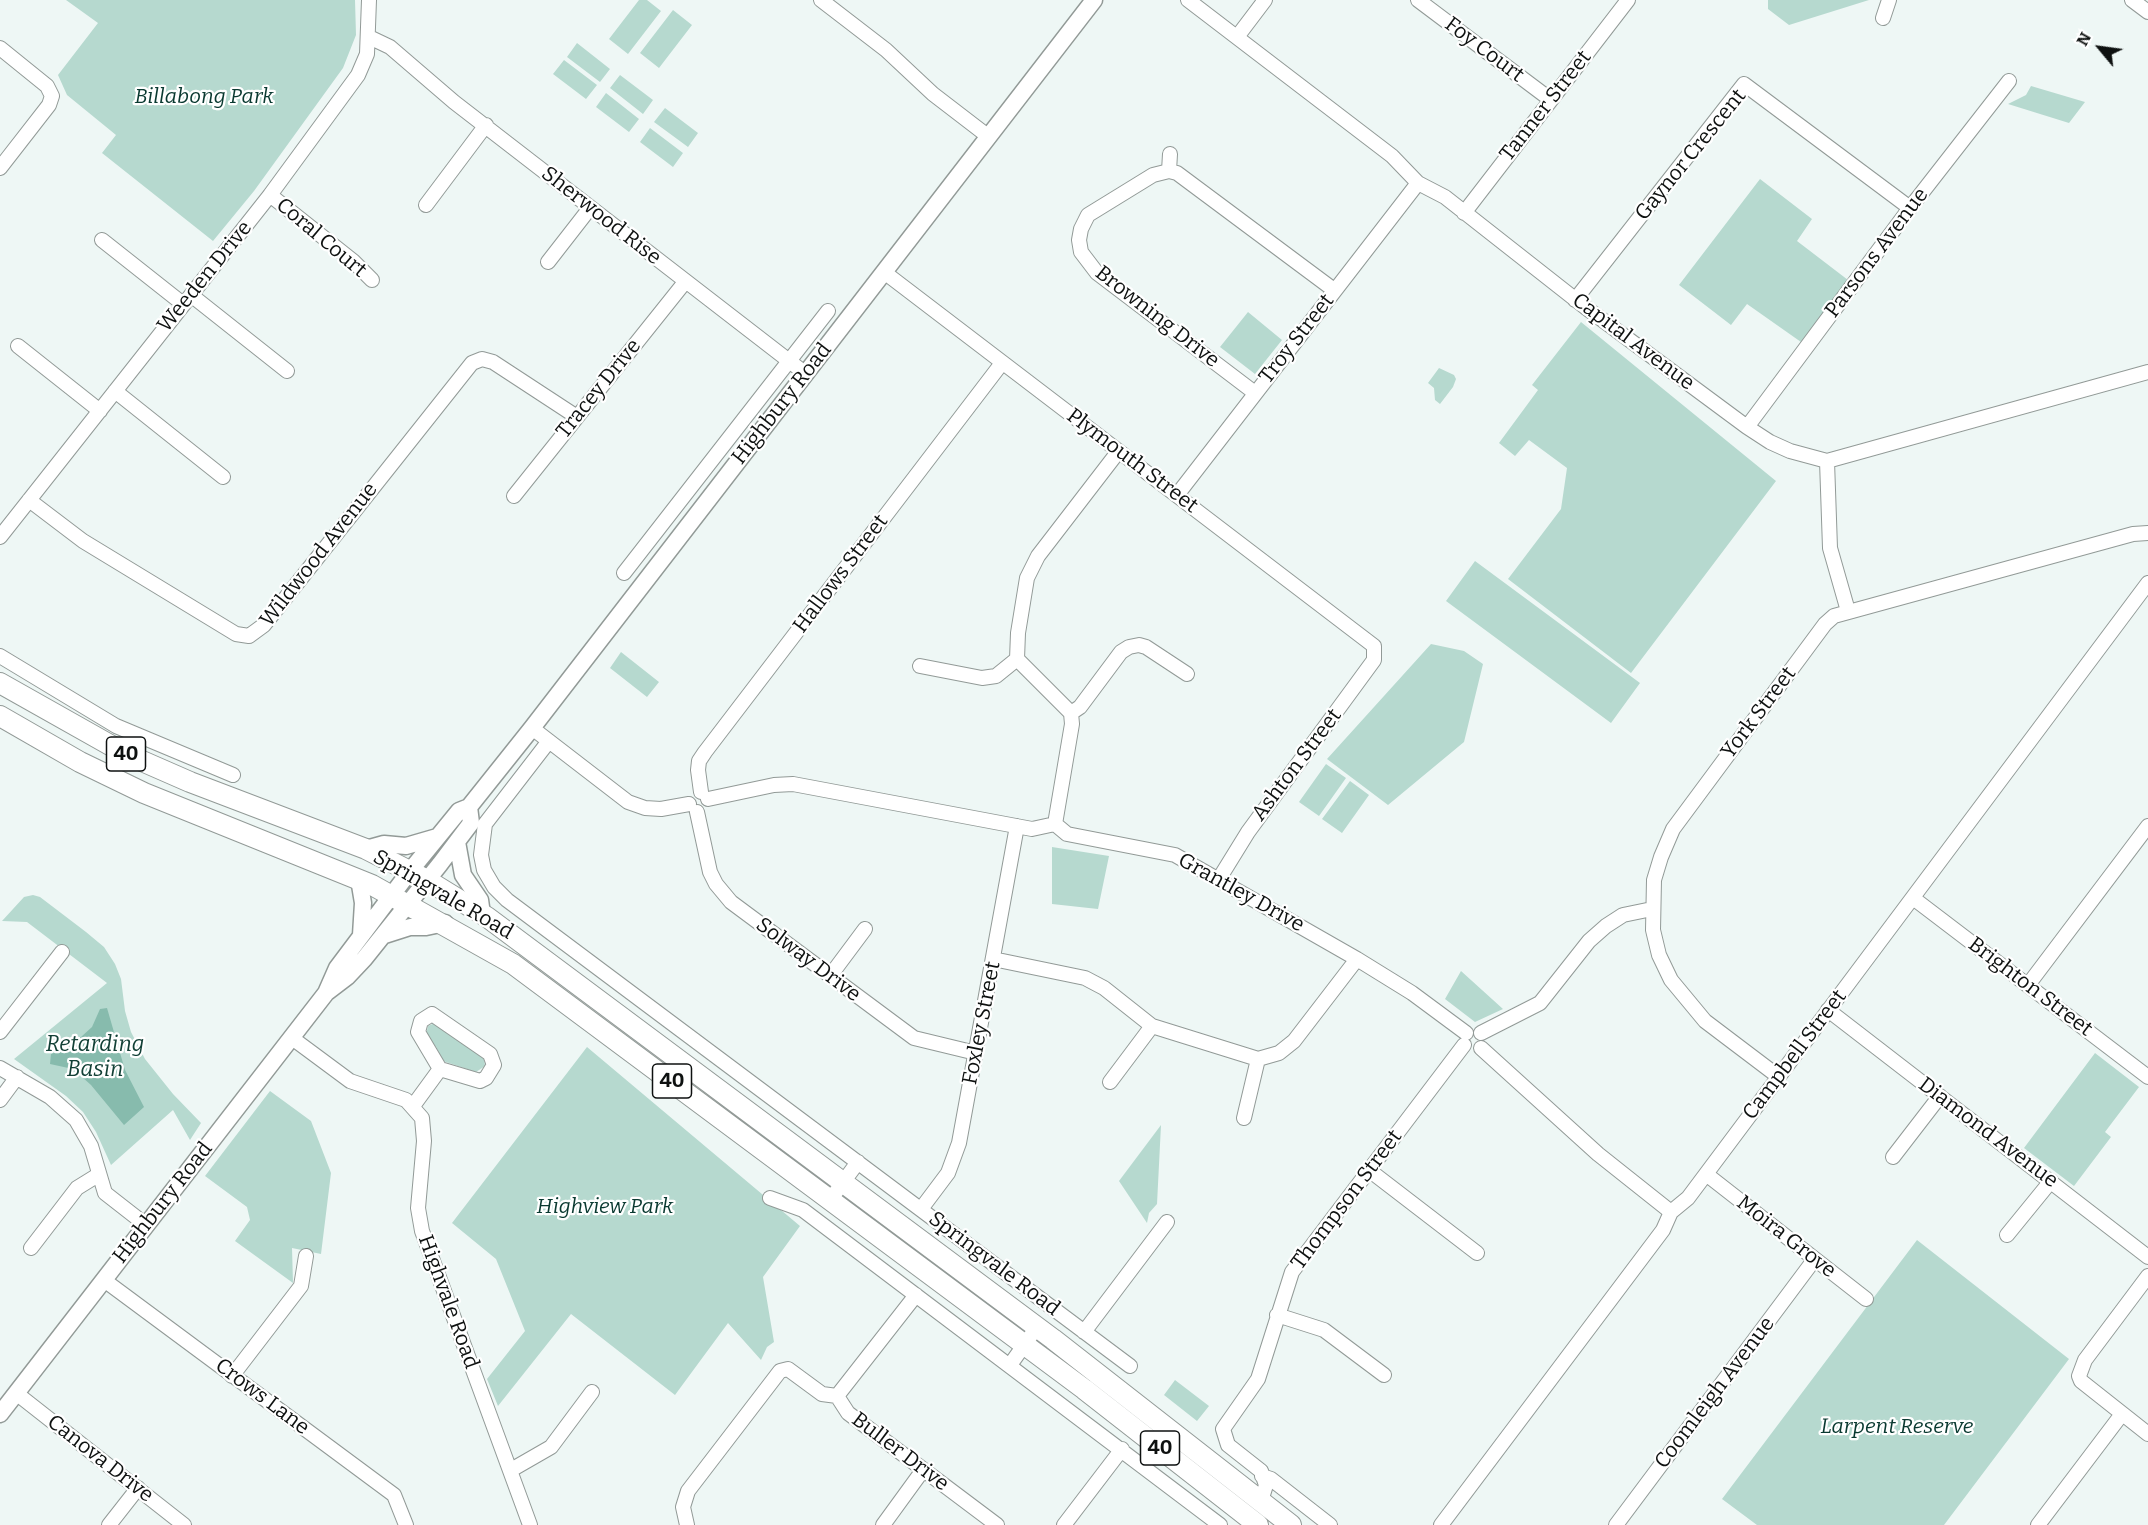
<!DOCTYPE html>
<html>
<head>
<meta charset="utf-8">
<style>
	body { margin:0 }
	#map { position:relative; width:2148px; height:1525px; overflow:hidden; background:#eef7f5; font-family:Bitter,serif }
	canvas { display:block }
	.north { position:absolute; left:2070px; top:18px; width:60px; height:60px; -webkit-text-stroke:4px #fff; paint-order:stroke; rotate:299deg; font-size:16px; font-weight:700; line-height:24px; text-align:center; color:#0e1110 }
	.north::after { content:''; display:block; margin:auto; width:21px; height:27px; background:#0e1110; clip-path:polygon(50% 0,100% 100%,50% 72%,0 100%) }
</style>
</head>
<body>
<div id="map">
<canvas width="2148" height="1525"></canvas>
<div class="north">N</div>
</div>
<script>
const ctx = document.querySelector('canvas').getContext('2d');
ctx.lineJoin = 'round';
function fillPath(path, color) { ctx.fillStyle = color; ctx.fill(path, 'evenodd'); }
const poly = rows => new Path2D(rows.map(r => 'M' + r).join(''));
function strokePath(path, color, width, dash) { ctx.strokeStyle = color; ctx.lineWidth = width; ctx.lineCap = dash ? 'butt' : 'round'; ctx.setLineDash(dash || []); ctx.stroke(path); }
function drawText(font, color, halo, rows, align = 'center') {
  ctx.font = font + ' Bitter,serif'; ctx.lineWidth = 4.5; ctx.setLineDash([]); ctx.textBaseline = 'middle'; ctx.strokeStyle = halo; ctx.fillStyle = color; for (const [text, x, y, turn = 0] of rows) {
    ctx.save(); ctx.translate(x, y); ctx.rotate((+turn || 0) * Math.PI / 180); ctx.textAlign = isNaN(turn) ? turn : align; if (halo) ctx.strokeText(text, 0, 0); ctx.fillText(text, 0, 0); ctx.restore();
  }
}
fillPath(poly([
	[66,0,355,0,356,35,343,68,254,191,213,241,102,153,116,135,67,95,58,75,98,23],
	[639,0,647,0,661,11,628,54,609,39],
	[1768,0,1869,0,1789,25,1768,9],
	[673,10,692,25,659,68,640,53],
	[577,43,610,69,600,82,567,57],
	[564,60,597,85,586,99,553,74],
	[620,75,653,100,643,114,610,88],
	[2031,86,2085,102,2069,123,2008,104,2026,95],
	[606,93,639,119,629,132,596,107],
	[665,108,698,133,688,147,654,122],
	[650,128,683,153,673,167,640,142],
	[1760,179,1812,219,1797,241,1848,280,1801,342,1747,304,1731,325,1679,285],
	[1248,312,1282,340,1255,374,1220,347],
	[1581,322,1776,481,1631,673,1508,579,1561,509,1567,468,1529,440,1515,456,1499,443,1538,390,1532,385],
	[1439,368,1454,375,1456,379,1453,387,1440,404,1435,400,1434,388,1428,383],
	[1475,561,1640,683,1611,723,1446,601],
	[1431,644,1464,651,1483,664,1464,742,1388,805,1327,759],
	[621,652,659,682,647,697,610,668],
	[1326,764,1346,778,1319,816,1299,802],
	[1350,781,1369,795,1342,833,1322,819],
	[1052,847,1109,856,1098,909,1052,904],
	[33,895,40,897,86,932,104,947,115,964,121,979,125,1011,131,1032,145,1059,173,1094,201,1123,190,1140,173,1110,111,1165,96,1132,83,1112,66,1096,14,1059,107,983,27,922,2,921,24,897],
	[1461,971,1503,1009,1475,1022,1445,999],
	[437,1022,484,1057,485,1066,476,1072,443,1061,436,1047,426,1035,428,1026],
	[587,1047,800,1226,763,1277,774,1342,767,1347,761,1360,728,1323,675,1395,571,1314,498,1406,487,1379,525,1331,496,1259,452,1223],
	[2095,1053,2139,1087,2105,1132,2111,1137,2074,1186,2024,1148],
	[270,1091,311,1121,331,1173,321,1254,292,1248,293,1283,235,1241,250,1220,247,1207,205,1176],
	[1161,1125,1157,1204,1149,1213,1147,1223,1119,1181],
	[1917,1240,2069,1359,1944,1525,1757,1525,1722,1499],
	[1175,1380,1209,1406,1197,1421,1164,1395]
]), '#b6d9cf');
fillPath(poly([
	[107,1008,125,1070,144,1107,124,1125,91,1085,73,1069,50,1064,51,1054,70,1047,92,1027,100,1009]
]), '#87bbad');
const minor = poly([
	[821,0,886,50,933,94,989,137],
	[1188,0,1392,156,1418,183,1445,197,1585,307,1747,427,1770,442,1790,451,1827,461,2148,372],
	[1418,0,1551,100],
	[2132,0,2148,12],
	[1883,18,1889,0],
	[369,37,390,47,454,102,806,374],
	[1237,37,1265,0],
	[0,48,47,86,52,96,49,105,0,168],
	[1169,171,1170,154],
	[270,195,353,261,372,280],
	[426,205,486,125],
	[1464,213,1628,0],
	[102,240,183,304],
	[548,262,590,208],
	[884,272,1374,646,1374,660,1248,832,1219,879],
	[191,295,287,371],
	[1575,300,1744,84,1910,208],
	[18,346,100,411],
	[115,391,223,477],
	[1255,393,1097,273,1081,252,1079,240,1081,229,1088,215,1153,175,1169,171,1177,173,1334,290],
	[1747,427,1910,208,2009,81],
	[1827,461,1830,548,1848,611],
	[1177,495,1418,183],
	[514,496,685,282],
	[29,500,83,541,236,634,249,636,264,625,472,363,482,359,493,362,577,417],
	[0,537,270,195,358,75,367,54,369,0],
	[624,573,828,311],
	[0,656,116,726,233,775],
	[920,666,982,678,996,676,1017,659],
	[1071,713,1080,707,1121,652,1129,647,1139,645,1146,647,1187,674],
	[532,728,628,802,645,808,661,809,689,804],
	[549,741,485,824,481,855,484,870,494,887,507,900,1130,1366],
	[701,792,698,770,699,761,705,752,1002,363],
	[708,799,774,785,793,784,1032,829,1055,824,1067,834,1175,855,1357,959,1412,993,1466,1033],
	[697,812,710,872,716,884,731,902,914,1038,976,1053],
	[1055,824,1072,724,1071,713,1017,659,1018,633,1027,578,1038,556,1118,452],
	[1913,898,2148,1077],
	[993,959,1085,978,1104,988,1152,1026,1258,1059,1279,1053,1294,1041,1357,959],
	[830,976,865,929],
	[2028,985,2148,826],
	[1828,1010,2148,1257],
	[432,1014,490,1054,494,1065,486,1078,480,1081,440,1069,418,1032,421,1021,432,1014],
	[0,1032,62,952],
	[1481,1033,1540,1003,1589,941,1606,926,1623,915,1652,909],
	[292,1038,350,1081,406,1100,422,1118,424,1141,418,1208,422,1231,530,1525],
	[1481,1048,1598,1154,1671,1212],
	[0,1068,50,1097,76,1120,91,1146,105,1193,146,1225],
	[1779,1077,1705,1021,1671,980,1659,955,1653,930,1654,880,1661,857,1673,829,1825,624,1834,616,2133,534,2148,533],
	[1110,1082,1152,1026],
	[0,1100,17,1077],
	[413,1106,440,1069],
	[1244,1118,1258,1059],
	[1893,1157,1940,1096],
	[1369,1170,1477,1253],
	[1706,1174,1866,1299],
	[770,1198,803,1210,1220,1525],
	[830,1200,858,1162],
	[921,1209,948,1173,959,1143,1017,826],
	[2007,1235,2051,1181],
	[31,1248,77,1188,98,1175],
	[2148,1276,2085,1360,2079,1376,2081,1381,2148,1434],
	[104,1280,394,1495,406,1525],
	[1277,1315,1324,1330,1384,1375],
	[1084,1332,1167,1222],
	[1010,1365,1037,1327],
	[232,1376,301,1286,306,1256],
	[16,1393,184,1525],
	[837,1396,848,1413,997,1525],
	[837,1396,916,1295],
	[511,1470,551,1447,592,1392],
	[1262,1476,1271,1479,1330,1525],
	[1261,1501,1266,1485,1261,1471,1228,1445,1223,1429,1258,1379,1292,1272,1464,1045],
	[109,1525,138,1488],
	[687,1525,683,1507,688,1491,780,1371,788,1369,822,1394,837,1396],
	[883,1525,923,1470],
	[1064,1525,1122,1449],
	[1441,1525,1663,1230,1671,1212,1688,1198,2148,583],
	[1616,1525,1814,1260],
	[2038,1525,2122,1414]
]);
const major = poly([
	[457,842,463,875,480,900,482,914],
	[366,849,384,844,406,846,437,837],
	[359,879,363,903,361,935],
	[385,935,410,927,426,927,445,923],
	[326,993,337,968,410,871,459,811,469,807,532,728,1094,0],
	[0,1414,326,993,347,977,364,959,440,864,471,823,469,807]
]);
const highway = poly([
	[0,683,126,754,190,782,366,849,427,880,487,917,1053,1339,1291,1525],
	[0,716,80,762,144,793,372,885,513,964,1084,1389,1258,1525]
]);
strokePath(minor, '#929a97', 16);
strokePath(major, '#929a97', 19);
strokePath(highway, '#929a97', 22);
strokePath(minor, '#fff', 14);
strokePath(major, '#fff', 16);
strokePath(highway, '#fff', 20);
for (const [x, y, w] of [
	[126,754,39],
	[672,1081,39],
	[1160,1448,39]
]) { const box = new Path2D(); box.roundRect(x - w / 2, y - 17, w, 34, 4.5); ctx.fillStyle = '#fff'; ctx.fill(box); strokePath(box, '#0e1110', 1.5); }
drawText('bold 20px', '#0e1110', null, [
	["40",126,754],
	["40",672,1081],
	["40",1160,1448]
]);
drawText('21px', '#0e1110', '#fff', [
	["Foy Court",1484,50,37],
	["Tanner Street",1546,106,-52],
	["Gaynor Crescent",1691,155,-51],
	["Sherwood Rise",601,216,38],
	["Coral Court",321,238,40],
	["Parsons Avenue",1877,253,-53],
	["Weeden Drive",205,277,-51],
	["Browning Drive",1157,317,38],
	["Troy Street",1297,339,-52],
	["Capital Avenue",1633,342,37],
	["Tracey Drive",599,389,-51],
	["Highbury Road",782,404,-52],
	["Plymouth Street",1132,461,37],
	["Wildwood Avenue",319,555,-52],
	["Hallows Street",841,574,-53],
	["York Street",1759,713,-53],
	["Ashton Street",1297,765,-53],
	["Grantley Drive",1241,893,29],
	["Springvale Road",443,895,30],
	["Solway Drive",808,960,37],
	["Brighton Street",2030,987,37],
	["Foxley Street",982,1023,-79],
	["Campbell Street",1795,1055,-53],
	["Diamond Avenue",1988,1133,37],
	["Thompson Street",1347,1200,-53],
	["Highbury Road",163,1203,-52],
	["Moira Grove",1786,1237,38],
	["Springvale Road",994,1264,37],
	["Highvale Road",448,1302,70],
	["Coomleigh Avenue",1715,1393,-53],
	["Crows Lane",262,1397,37],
	["Buller Drive",900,1452,37],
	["Canova Drive",100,1459,38]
]);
drawText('italic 21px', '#093930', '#fff', [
	["Billabong Park",204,97],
	["Highview Park",605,1207],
	["Larpent Reserve",1897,1427]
]);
drawText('italic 22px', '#124036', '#fff', [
	["Retarding",95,1045],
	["Basin",95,1070]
]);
</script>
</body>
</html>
